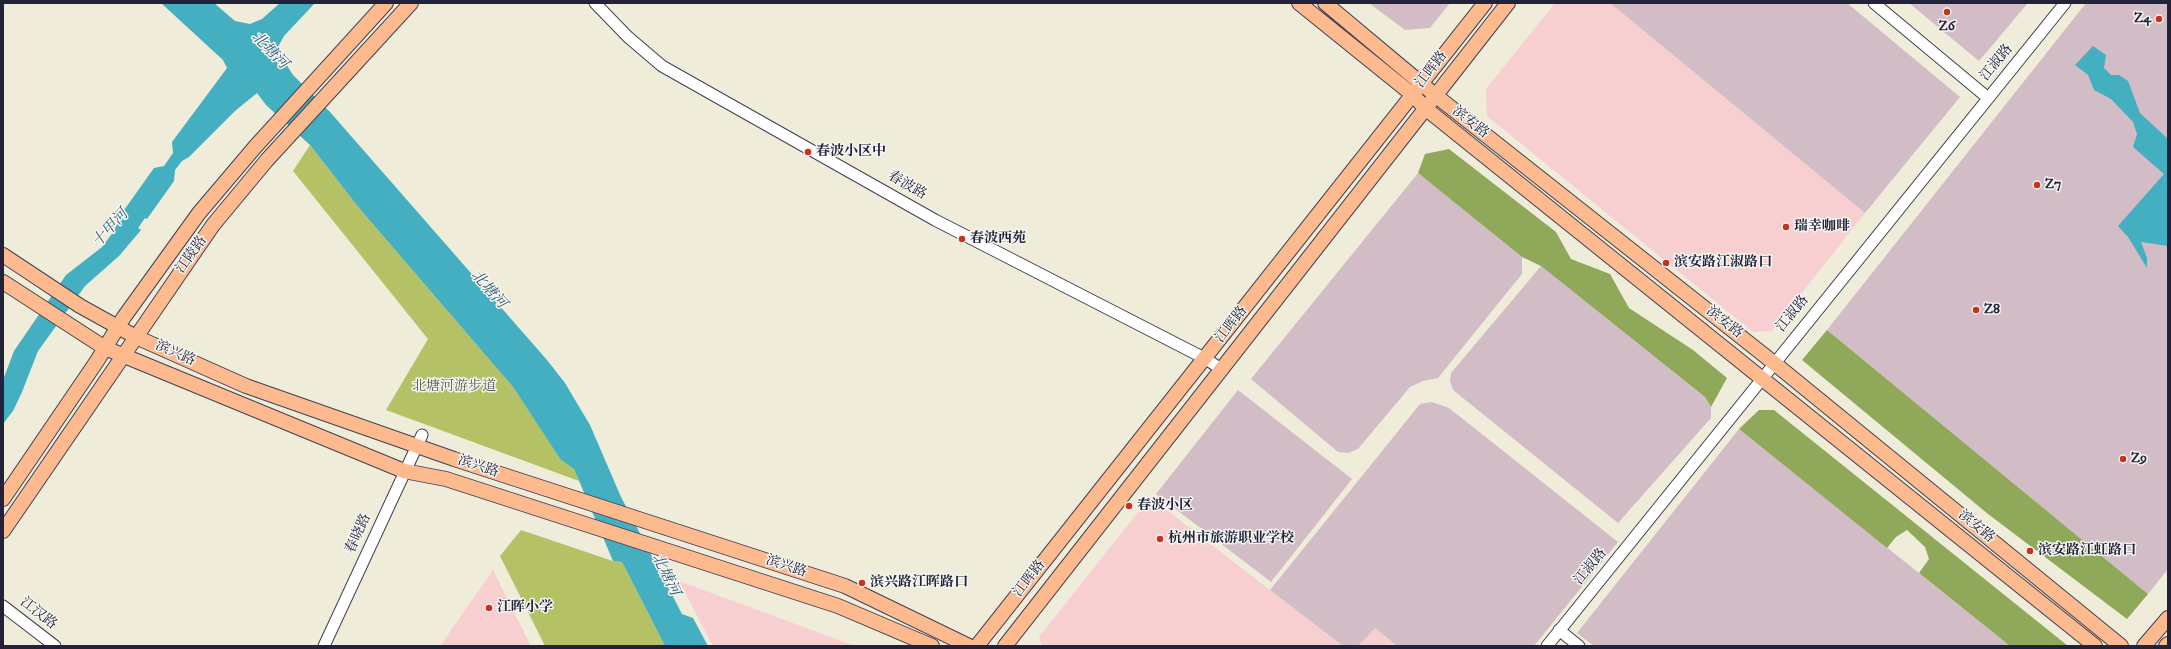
<!DOCTYPE html>
<html>
<head>
<meta charset="utf-8">
<style>
	body { margin:0 }
	#map { position:relative; width:2171px; height:649px; overflow:hidden; background:#efecda; font-family:"IM FELL DW Pica",serif }
	canvas { display:block }
	.frame { position:absolute; inset:0; border:4px solid #22223b; pointer-events:none }
</style>
</head>
<body>
<div id="map">
<canvas width="2171" height="649"></canvas>
<div class="frame"></div>
</div>
<script>
const ctx = document.querySelector('canvas').getContext('2d');
ctx.lineJoin = 'round';
function fillPath(path, color) { ctx.fillStyle = color; ctx.fill(path, 'evenodd'); }
const poly = rows => new Path2D(rows.map(r => 'M' + r).join(''));
function strokePath(path, color, width, dash) { ctx.strokeStyle = color; ctx.lineWidth = width; ctx.lineCap = dash ? 'butt' : 'round'; ctx.setLineDash(dash || []); ctx.stroke(path); }
function drawText(font, color, halo, rows, align = 'center') {
  ctx.font = font + ' "IM FELL DW Pica","Noto Serif SC",serif'; ctx.lineWidth = 3; ctx.setLineDash([]); ctx.textBaseline = 'middle'; ctx.strokeStyle = halo; ctx.fillStyle = color; for (const [text, x, y, turn = 0] of rows) {
    ctx.save(); ctx.translate(x, y); ctx.rotate((+turn || 0) * Math.PI / 180); ctx.textAlign = isNaN(turn) ? turn : align; if (halo) ctx.strokeText(text, 0, 0); ctx.fillText(text, 0, 0); ctx.restore();
  }
}
fillPath(poly([
	[1555,3,1610,3,1865,213,1772,331,1753,332,1487,116,1486,89],
	[1150,497,1270,590,1343,646,1042,646,1039,637],
	[493,570,531,646,440,646],
	[679,581,855,646,713,646],
	[1375,628,1397,646,1358,646]
]), '#f7cfd1');
fillPath(poly([
	[1369,3,1450,3,1430,28,1405,30],
	[1610,3,1847,3,1960,97,1865,213],
	[1909,3,2028,3,1979,61],
	[2086,3,2168,3,2168,569,2148,594,1827,330],
	[1418,173,1522,257,1522,274,1438,378,1423,381,1410,387,1358,449,1348,453,1338,452,1251,379],
	[1541,266,1705,397,1711,407,1711,418,1618,523,1453,390,1450,381,1451,373],
	[1238,390,1352,479,1271,582,1156,494],
	[1432,402,1449,408,1618,542,1534,646,1397,646,1375,628,1358,646,1343,646,1270,590,1420,404],
	[1739,429,2010,646,1594,646,1577,633]
]), '#d2bdc6');
fillPath(poly([
	[310,145,359,208,513,387,560,459,574,469,579,481,386,410,428,339,293,171],
	[521,530,613,561,622,562,665,646,545,646,500,556]
]), '#b4c265');
fillPath(poly([
	[1449,149,1556,232,1571,259,1610,274,1629,308,1693,350,1727,378,1711,407,1705,397,1541,266,1522,257,1418,173,1425,154],
	[1827,330,2148,594,2127,619,1988,514,1802,360],
	[1759,410,1774,410,2068,646,2010,646,1919,573,1929,559,1925,547,1907,530,1896,537,1887,548,1739,429]
]), '#8fa85a');
fillPath(poly([
	[161,3,214,3,235,21,250,24,262,19,280,3,315,3,284,36,279,45,281,56,293,75,330,112,547,360,565,383,590,425,621,497,682,614,693,618,708,646,665,646,622,562,613,561,574,469,560,459,513,387,359,208,310,145,266,105,257,93,235,111,189,157,182,161,175,170,174,181,147,219,145,218,138,228,141,230,119,256,85,286,38,351,22,392,13,411,3,424,3,380,14,351,66,275,102,247,114,231,122,213,154,168,164,166,173,153,172,142,227,68,223,60],
	[2093,46,2106,55,2104,68,2111,75,2119,75,2128,81,2140,113,2168,139,2168,246,2141,242,2147,258,2147,268,2128,237,2118,226,2164,174,2133,147,2137,134,2133,122,2111,99,2094,90,2088,75,2075,65]
]), '#43afc1');
const minor = poly([
	[595,3,628,37,662,66,935,220,1206,359,1221,369],
	[1874,3,1988,98],
	[3,606,55,646],
	[1559,630,1579,646],
	[324,646,422,435],
	[1547,646,2065,3]
]);
const major = poly([
	[1299,3,1413,95,1425,108,2095,646],
	[1325,3,1435,95,1774,363,2121,646],
	[3,255,80,306,136,337,246,386,454,459,845,586,969,646],
	[3,282,105,348,404,471,446,479,838,606,932,646],
	[3,499,97,361,124,317,199,213,255,147,386,3],
	[3,531,213,225,267,160,411,3],
	[977,646,1485,3],
	[1005,646,1508,3],
	[2144,646,2168,618],
	[2166,646,2168,644]
]);
strokePath(minor, '#414053', 13);
strokePath(major, '#414053', 16);
strokePath(minor, '#fff', 11);
strokePath(major, '#fcba8e', 14);
for (const [x, y, r, color] of [
	[1947,12,4,"#c8321e"],
	[2159,19,4,"#c8321e"],
	[808,152,4,"#c8321e"],
	[2037,185,4,"#c8321e"],
	[1786,227,4,"#c8321e"],
	[962,239,4,"#c8321e"],
	[1666,263,4,"#c8321e"],
	[1976,310,4,"#c8321e"],
	[2123,459,4,"#c8321e"],
	[1129,506,4,"#c8321e"],
	[1160,539,4,"#c8321e"],
	[2030,551,4,"#c8321e"],
	[862,583,4,"#c8321e"],
	[489,608,4,"#c8321e"]
]) { const dot = new Path2D(); dot.arc(x, y, r, 0, 2 * Math.PI); ctx.fillStyle = color; ctx.fill(dot); strokePath(dot, '#f6f6f2', 1.5); }
drawText('bold 14px', '#22223b', '#f6f6f2', [
	["Z4",2151,19,"right"],
	["Z6",1947,27,"center"],
	["春波小区中",816,152],
	["Z7",2045,185],
	["瑞幸咖啡",1794,227],
	["春波西苑",970,239],
	["滨安路江淑路口",1674,263],
	["Z8",1984,310],
	["Z9",2131,459],
	["春波小区",1137,506],
	["杭州市旅游职业学校",1168,539],
	["滨安路江虹路口",2038,551],
	["滨兴路江晖路口",870,583],
	["江晖小学",497,608]
], 'left');
drawText('14px', '#22223b', '#f6f6f2', [
	["江淑路",1997,63,-51],
	["江晖路",1432,70,-52],
	["滨安路",1470,123,38],
	["春波路",907,186,30],
	["江陵路",192,255,-55],
	["江淑路",1793,314,-51],
	["滨安路",1724,323,38],
	["江晖路",1232,325,-52],
	["滨兴路",175,354,24],
	["滨兴路",478,467,18],
	["滨安路",1976,527,39],
	["春晓路",359,534,-66],
	["滨兴路",786,567,18],
	["江淑路",1591,567,-51],
	["江晖路",1030,579,-52],
	["江汉路",38,614,38]
]);
drawText('14px', '#555a4a', '#f6f6f2', [
	["北塘河游步道",454,387]
]);
drawText('italic 15px', '#2f5a71', '#f6f6f2', [
	["北塘河",269,51,45],
	["十甲河",111,229,-48],
	["北塘河",488,290,48],
	["北塘河",665,575,64]
]);
</script>
</body>
</html>
